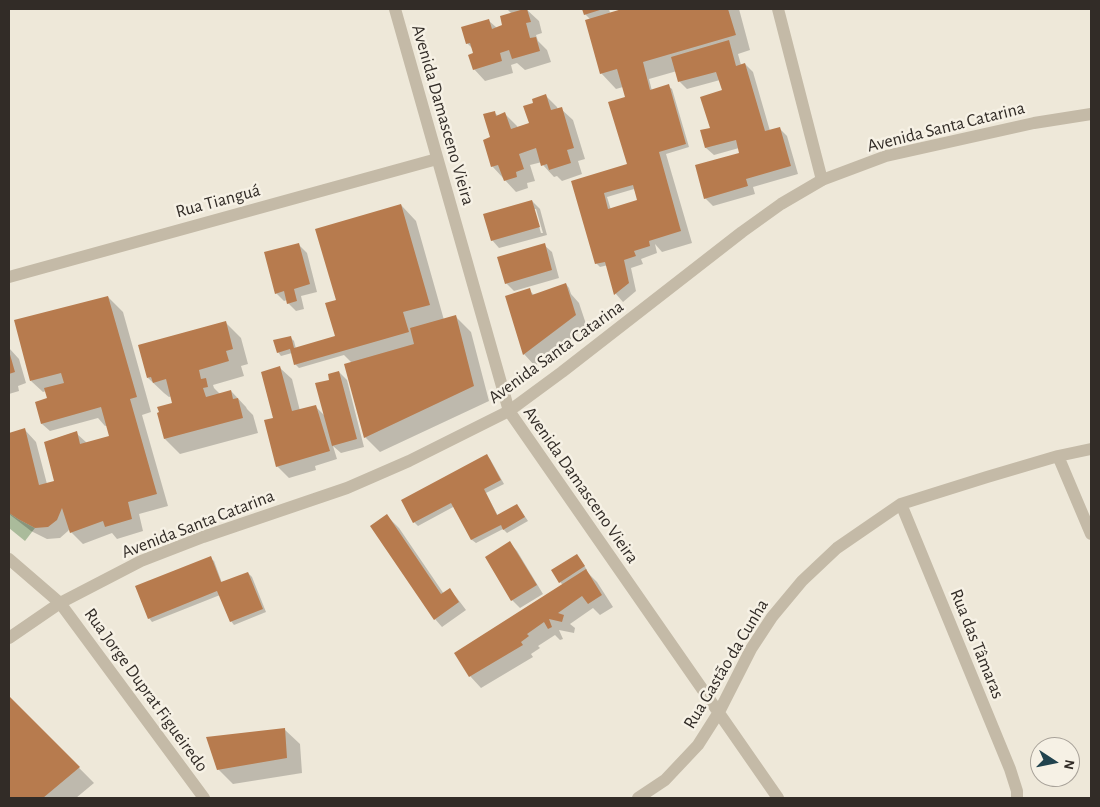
<!DOCTYPE html>
<html>
<head>
<meta charset="utf-8">
<style>
	body { margin:0 }
	#map { position:relative; width:1100px; height:807px; overflow:hidden; background:#eee8d9; font-family:"Alegreya Sans",sans-serif }
	canvas { display:block }
	.frame { position:absolute; inset:0; border:10px solid #322c27; pointer-events:none }
	.north { position:absolute; left:1030px; top:737px; width:50px; height:50px; box-sizing:border-box; background:#f6f1e5; border:1px solid #a8a299; border-radius:50%; rotate:101deg; font-size:14px; font-weight:700; line-height:20px; text-align:center; color:#322c27 }
	.north::after { content:''; display:block; margin:auto; width:18px; height:22px; background:#21434e; clip-path:polygon(50% 0,100% 100%,50% 72%,0 100%) }
</style>
</head>
<body>
<div id="map">
<canvas width="1100" height="807"></canvas>
<div class="frame"></div>
<div class="north">N</div>
</div>
<script>
const ctx = document.querySelector('canvas').getContext('2d');
ctx.lineJoin = 'round';
function fillPath(path, color) { ctx.fillStyle = color; ctx.fill(path, 'evenodd'); }
const poly = rows => new Path2D(rows.map(r => 'M' + r).join(''));
function strokePath(path, color, width, dash) { ctx.strokeStyle = color; ctx.lineWidth = width; ctx.lineCap = dash ? 'butt' : 'round'; ctx.setLineDash(dash || []); ctx.stroke(path); }
function drawText(font, color, halo, rows, align = 'center') {
  ctx.font = font + ' "Alegreya Sans",sans-serif'; ctx.lineWidth = 5; ctx.setLineDash([]); ctx.textBaseline = 'middle'; ctx.strokeStyle = halo; ctx.fillStyle = color; for (const [text, x, y, turn = 0] of rows) {
    ctx.save(); ctx.translate(x, y); ctx.rotate((+turn || 0) * Math.PI / 180); ctx.textAlign = isNaN(turn) ? turn : align; if (halo) ctx.strokeText(text, 0, 0); ctx.fillText(text, 0, 0); ctx.restore();
  }
}
fillPath(poly([
	[9,513,18,519,35,528,25,541,9,528]
]), '#aabb9b');
fillPath(poly([
	[507,9,526,9,539,21,542,33,536,35,538,41,547,50,551,62,525,70,517,63,511,65,513,73,485,81,474,69,474,54,473,49,467,43,488,20,497,28,504,26,512,14],
	[583,9,609,9,610,13,627,9,739,9,750,50,738,54,741,65,745,64,753,72,770,131,779,128,787,136,798,174,753,187,755,194,713,206,705,198,741,154,739,148,714,155,706,148,702,131,711,129,723,90,720,80,687,89,680,82,677,71,649,79,652,91,668,86,672,89,689,147,666,154,692,243,662,252,655,244,657,253,641,259,643,264,631,268,636,291,623,302,616,294,608,265,600,267,596,263,572,182,628,165,627,98,623,87,616,89,601,73,590,19,585,14],
	[634,189,640,205,611,210,607,197],
	[546,96,557,107,558,110,561,109,573,120,585,159,578,161,582,174,562,181,557,176,554,177,543,165,542,162,530,165,535,181,527,183,528,188,516,192,492,166,492,138,494,112,498,116,505,114,517,126,518,128,530,124,535,104],
	[532,201,540,209,547,235,499,248,492,240],
	[534,209,536,209,543,233,541,233],
	[401,205,416,221,444,320,456,317,471,332,489,401,380,452,365,437,352,363,344,355,299,368,295,364,292,353,281,356,278,352,290,337,294,341,296,349,336,337,337,301],
	[299,245,307,253,317,292,301,296,304,309,296,311,288,303,287,300,284,301,276,293],
	[544,245,552,252,559,278,514,291,506,283],
	[566,284,569,288,571,294,579,303,587,327,535,366,524,354,529,290,534,295],
	[108,297,123,312,151,412,142,415,168,506,139,514,143,531,117,539,112,533,83,544,71,532,70,528,68,531,60,538,47,539,31,531,9,514,9,434,25,430,36,442,47,484,56,482,76,433,87,443,111,436,108,425,105,426,98,418,50,431,42,424,49,399,46,391,43,392,31,381],
	[225,322,241,338,248,364,241,366,244,376,213,385,214,388,220,394,231,391,246,407,247,409,253,415,258,433,180,454,165,439,158,414,174,403,172,396,169,397,164,393,148,378],
	[9,348,19,359,26,383,18,386,19,391,9,394],
	[280,368,292,379,300,411,315,406,325,416,331,381,339,372,347,380,364,447,341,453,333,446,337,459,315,466,316,470,289,478,277,466,275,419],
	[487,456,490,459,504,484,486,493,498,516,517,505,520,509,528,521,507,533,503,529,476,543,472,540,455,506,418,526,414,522,403,501],
	[387,516,399,528,444,594,450,590,457,598,466,610,442,627,435,619],
	[510,543,517,551,543,594,520,608,512,600],
	[210,558,214,561,222,583,248,573,252,577,266,612,234,625,231,621,220,595,152,622,149,618],
	[580,559,587,570,586,571,597,582,613,607,600,615,593,608,570,624,575,628,574,633,559,630,563,639,560,640,555,635,538,646,540,648,531,654,533,657,481,688,470,676,563,585,560,582],
	[9,697,94,783,76,798,9,798],
	[284,729,300,744,302,773,233,784,218,769]
]), '#0003');
fillPath(poly([
	[524,9,527,9,531,22,526,23,530,38,536,37,540,51,512,59,509,50,500,53,502,61,473,70,468,55,473,53,470,43,466,44,461,27,489,19,492,29,502,25,500,16],
	[582,9,603,9,584,15],
	[622,9,728,9,736,35,643,62,650,90,669,84,686,144,659,152,681,231,649,241,650,246,634,251,636,256,624,260,629,283,614,295,605,262,595,264,571,181,627,164,608,102,625,97,617,69,600,74,585,20],
	[633,185,637,200,608,209,604,193],
	[729,40,736,66,745,63,765,131,780,127,791,166,746,179,748,186,704,199,695,165,739,153,736,140,705,148,700,130,710,128,700,97,722,90,716,72,678,82,671,57],
	[546,94,551,110,562,107,574,148,567,150,571,163,549,170,547,164,541,166,536,148,519,154,524,169,516,172,517,177,504,181,498,165,491,167,483,140,490,137,483,114,495,111,496,116,505,112,511,129,529,123,523,106,533,103,532,99],
	[532,200,540,227,491,241,483,214],
	[401,204,430,305,403,312,409,332,294,365,290,349,277,353,273,340,291,336,294,348,335,336,325,303,336,300,315,229],
	[299,243,310,284,294,289,297,301,287,304,284,291,275,294,264,252],
	[545,243,552,270,505,284,497,257],
	[566,283,576,315,523,355,505,296,530,288,532,295],
	[108,296,137,397,130,399,157,494,128,502,132,519,105,527,103,521,70,533,62,508,57,520,48,527,35,528,18,519,9,513,9,433,25,428,39,485,54,481,44,442,77,431,80,444,109,436,101,407,41,424,35,402,47,398,44,388,64,383,61,373,30,381,14,320],
	[456,315,474,386,364,438,344,364,414,344,410,328],
	[226,321,233,349,226,351,229,361,199,370,201,379,206,378,208,387,203,388,206,397,231,390,233,399,238,398,243,418,164,439,157,413,159,412,157,407,172,403,166,379,153,383,151,377,147,378,138,345],
	[9,351,15,372,9,374],
	[280,366,292,411,316,405,330,451,276,467,264,420,273,418,261,372],
	[339,371,357,439,332,446,315,383,329,380,328,374],
	[487,454,501,480,484,489,497,515,517,504,525,517,503,530,501,525,471,540,451,503,413,523,401,500],
	[387,514,441,594,450,588,459,602,434,620,370,526],
	[510,541,537,585,511,601,485,557],
	[577,554,585,566,559,583,551,570],
	[211,556,221,582,248,572,263,609,230,622,217,591,148,619,135,586],
	[586,569,602,595,588,604,582,596,558,613,564,615,562,622,549,619,552,627,548,629,544,622,527,634,529,636,521,642,523,645,469,677,454,653],
	[9,696,80,767,43,798,9,798],
	[285,728,287,758,217,770,206,737]
]), '#b77b4e');
strokePath(poly([
	[395,9,509,411,778,798],
	[778,9,822,180],
	[9,277,437,159],
	[1058,456,1091,534],
	[901,504,1010,769,1017,791,1017,798],
	[9,559,60,603],
	[638,798,665,780,698,745,719,712,751,649,772,617,802,581,837,548,901,504,987,477,1058,456,1091,449]
]), '#c4baa7', 12);
strokePath(poly([
	[60,603,204,798],
	[9,638,60,603,141,561,203,537,347,488,409,461,509,411,562,372,742,232,781,204,822,180,886,156,1034,123,1091,114]
]), '#c4baa7', 12);
drawText('18px', '#322c27', '#f6f1e5', [
	["Avenida Damasceno Vieira",443,115,74],
	["Avenida Santa Catarina",946,127,-14],
	["Rua Tianguá",218,201,-15],
	["Avenida Santa Catarina",556,352,-36],
	["Avenida Damasceno Vieira",581,485,55],
	["Avenida Santa Catarina",198,524,-21],
	["Rua das Tâmaras",977,644,68],
	["Rua Gastão da Cunha",726,664,-59],
	["Rua Jorge Duprat Figueiredo",146,690,54]
]);
</script>
</body>
</html>
